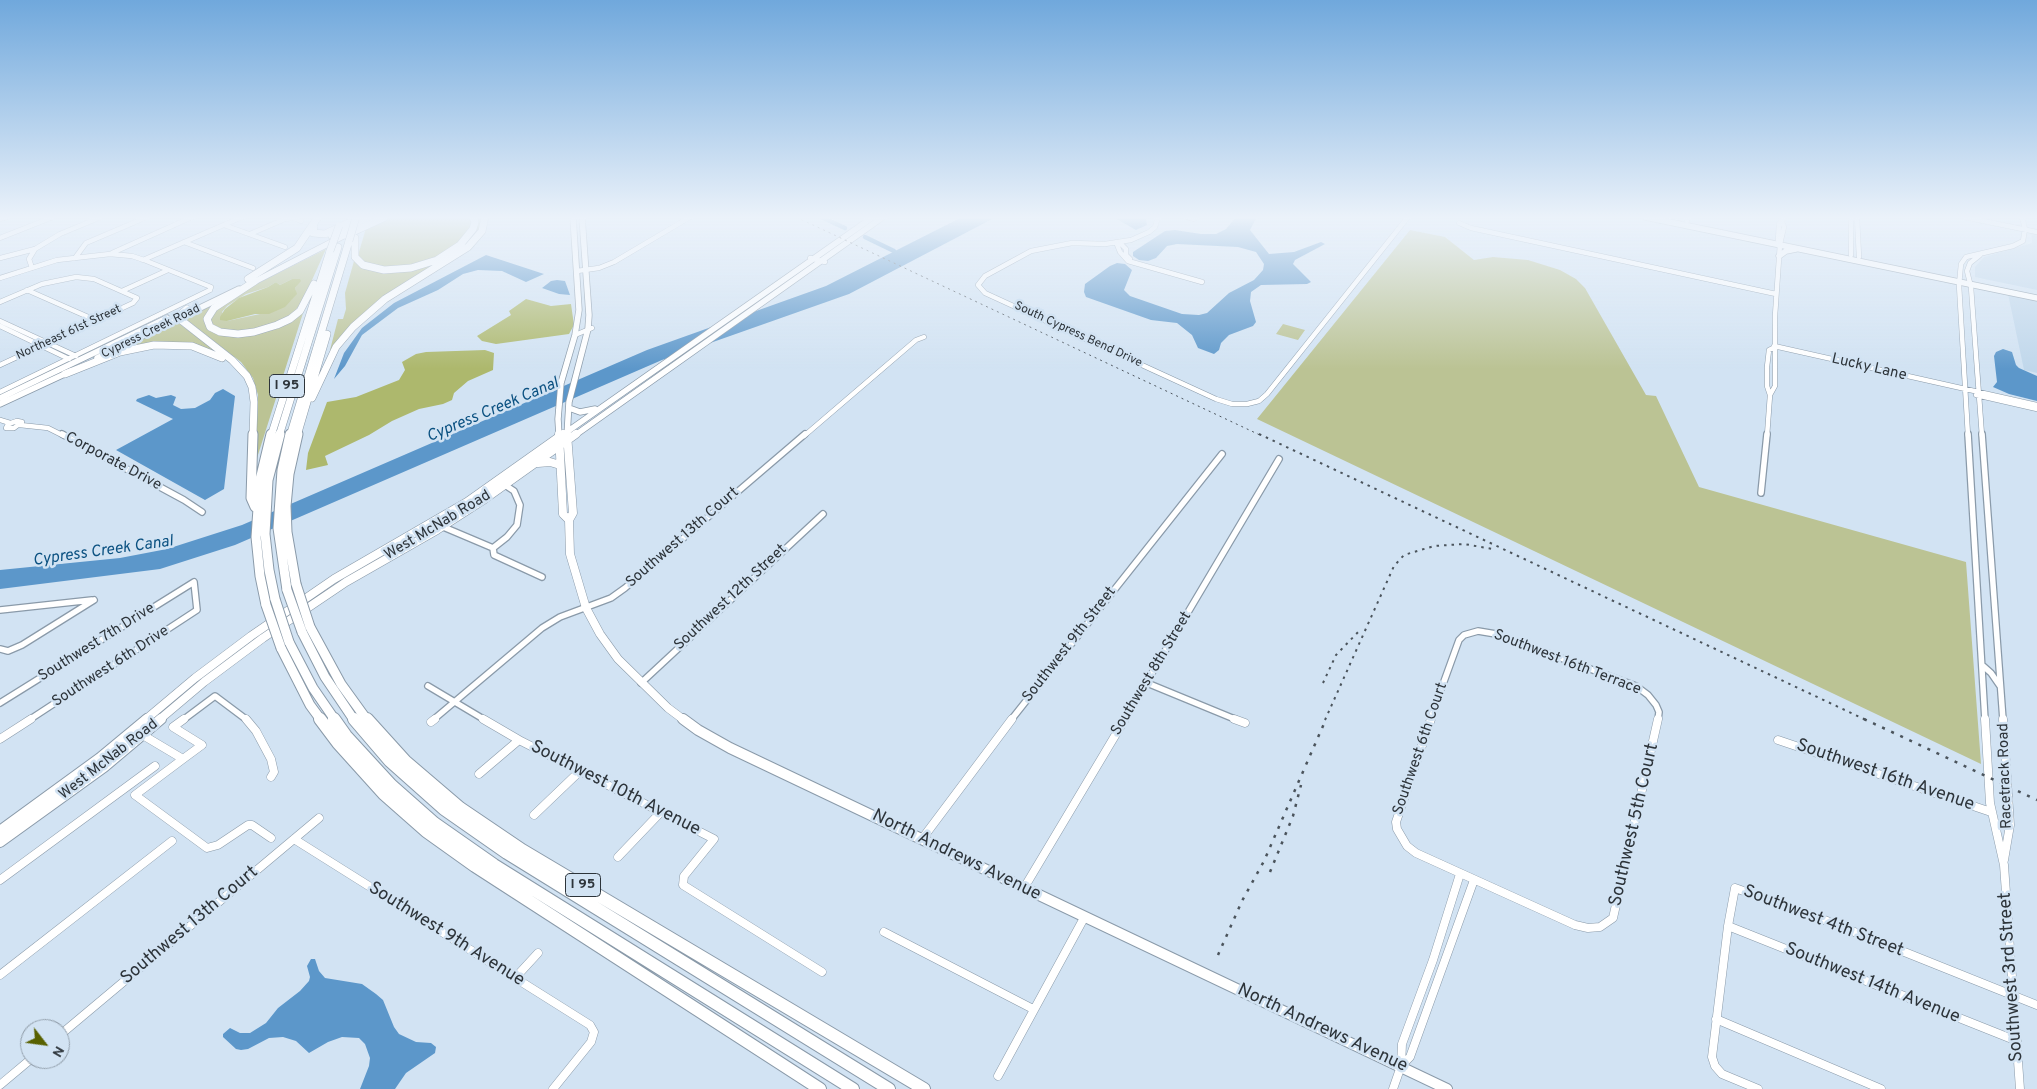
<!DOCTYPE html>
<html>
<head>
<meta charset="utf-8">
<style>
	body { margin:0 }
	#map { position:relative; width:2037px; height:1089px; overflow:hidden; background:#d2e3f3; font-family:Overpass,sans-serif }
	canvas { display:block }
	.north { position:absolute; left:20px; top:1019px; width:50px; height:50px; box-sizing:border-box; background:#d2e3f3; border:1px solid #909da9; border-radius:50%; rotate:120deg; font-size:14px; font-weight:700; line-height:20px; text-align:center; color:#2d343a }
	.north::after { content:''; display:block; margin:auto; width:18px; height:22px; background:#596100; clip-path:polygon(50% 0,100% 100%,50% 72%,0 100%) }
</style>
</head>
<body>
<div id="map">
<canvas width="2037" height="1089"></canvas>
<div class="north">N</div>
</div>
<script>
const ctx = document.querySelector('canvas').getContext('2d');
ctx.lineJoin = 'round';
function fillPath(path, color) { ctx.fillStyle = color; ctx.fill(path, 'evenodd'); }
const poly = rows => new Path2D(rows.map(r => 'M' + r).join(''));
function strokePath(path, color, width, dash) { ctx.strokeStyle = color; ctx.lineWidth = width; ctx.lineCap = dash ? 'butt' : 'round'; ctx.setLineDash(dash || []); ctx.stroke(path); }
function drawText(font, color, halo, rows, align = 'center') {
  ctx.font = font + ' Overpass,sans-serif'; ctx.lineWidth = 5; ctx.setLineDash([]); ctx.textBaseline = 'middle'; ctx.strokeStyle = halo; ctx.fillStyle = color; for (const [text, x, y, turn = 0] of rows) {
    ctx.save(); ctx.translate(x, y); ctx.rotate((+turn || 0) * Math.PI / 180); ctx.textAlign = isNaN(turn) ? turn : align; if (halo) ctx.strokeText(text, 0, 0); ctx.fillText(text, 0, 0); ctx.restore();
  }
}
fillPath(poly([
	[2031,232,2037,233,2037,290,1975,277,1975,267,1984,257,2032,243],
	[2008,294,2037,300,2037,373,2024,370]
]), '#c0d7eb');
fillPath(poly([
	[389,217,471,217,473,223,464,239,432,261,392,269,365,263,359,257,359,252,366,228],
	[475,217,482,217,481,226,470,243,389,295,330,350,338,319,343,319,346,309,345,293,354,261,358,264,411,269,464,243],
	[1410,230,1445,237,1474,260,1493,257,1528,260,1560,270,1576,279,1585,288,1646,395,1656,396,1699,487,1966,562,1981,764,1257,419],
	[326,249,303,300,292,315,266,328,228,332,210,323,211,315,231,297],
	[292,279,300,281,295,288,296,294,291,300,260,314,227,321,222,312,227,306,246,294,268,287,276,282,280,285],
	[220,301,206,327,251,334,304,310,257,458,256,458,258,395,253,378,241,362,184,318],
	[177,322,219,353,203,347,131,348,130,345,130,348,118,351],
	[1283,324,1305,330,1298,340,1276,334]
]), '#bbc394');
fillPath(poly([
	[292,279,300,279,301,281,295,288,297,294,285,307,269,314,255,314,227,321,220,320,220,317,225,309,239,298,268,287,276,282,280,285],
	[526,299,551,306,571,304,574,325,569,334,496,344,482,341,477,336,511,315,509,311],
	[485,350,494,353,493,370,468,381,454,393,452,400,443,404,419,409,392,421,369,435,325,456,328,465,306,470,308,453,327,402,356,397,399,380,405,370,402,362,416,354,426,352]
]), '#adb86d');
fillPath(poly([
	[962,217,996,217,849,294,662,360,235,545,160,569,0,589,0,570,120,558,167,549,242,525,647,350,826,286],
	[1113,217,1146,217,1147,225,1136,230],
	[1236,217,1257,217,1250,230,1269,254,1294,252,1321,242,1325,244,1295,260,1293,264,1311,282,1307,284,1261,285,1251,292,1250,301,1256,322,1253,326,1229,335,1221,343,1219,350,1214,354,1198,348,1192,335,1177,323,1151,320,1086,297,1084,292,1085,284,1110,266,1117,263,1125,264,1132,270,1124,290,1130,296,1182,314,1199,315,1207,313,1229,293,1254,280,1263,270,1264,264,1256,252,1238,247,1177,244,1167,246,1156,258,1148,261,1139,260,1133,256,1133,252,1165,231,1175,230,1201,234,1216,234,1226,229],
	[486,255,544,274,526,282,502,271,478,270,463,274,438,290,398,308,362,335,345,366,334,379,344,353,362,328,394,303],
	[557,280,565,281,570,295,559,294,542,288,551,281],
	[2003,349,2012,352,2016,365,2019,368,2037,376,2037,401,2009,394,1993,387,1997,382,1994,356,1996,352],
	[223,389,235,396,224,489,205,500,116,450,173,419,136,401,137,399,149,395,156,398,171,395,176,397,173,405,181,409,195,408,210,400,215,393],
	[311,959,315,959,319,971,325,978,362,984,376,994,383,1000,394,1027,399,1034,416,1042,431,1043,436,1047,435,1053,406,1073,395,1089,360,1089,369,1066,370,1058,365,1044,359,1038,342,1037,328,1042,309,1053,296,1041,283,1037,269,1038,248,1049,241,1050,236,1049,223,1037,223,1034,230,1028,240,1033,250,1033,266,1023,278,1008,300,991,309,981,310,977,307,966]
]), '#5c97ca');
strokePath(poly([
	[821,217,845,228],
	[865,237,894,251]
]), '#5c97ca', 4.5);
const minorFar2 = poly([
	[1158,217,1155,227,1149,232,1131,240,1105,244,1072,243,1031,251,985,276,978,285,985,293,1216,399,1232,404,1247,404,1259,401,1267,394,1408,217],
	[1187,217,1194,219,1196,217],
	[1851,217,1851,255],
	[1857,217,1859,257],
	[1964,217,2037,232],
	[0,219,7,217],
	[1687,221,1688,217],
	[1459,223,1471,228,1776,294],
	[224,225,285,247],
	[250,234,285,219,293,218,301,221],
	[0,238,53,217],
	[184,242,253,268],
	[1116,242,1120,252,1128,261,1202,282],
	[1119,242,1126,249,1126,255,1130,259],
	[1780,244,1778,240,1779,224,1785,217],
	[112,253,192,217],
	[1980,255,1970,263,1967,271,1971,287,1982,436],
	[0,258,35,249,60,234,101,217],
	[75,258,86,243,147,217],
	[810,258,825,262],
	[143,260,242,217],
	[32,268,29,259,35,249],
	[577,271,599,268,614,262,690,217],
	[0,278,57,260,110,254,132,256,144,260,211,287,210,290],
	[27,290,95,320],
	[122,291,168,270],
	[0,302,42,284,76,277,94,279,137,298,133,303,0,365],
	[0,321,76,356],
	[0,326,69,359],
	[575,335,592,328],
	[1774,346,2037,405],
	[0,392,210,290],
	[1770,395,1775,386,1775,316,1780,244,1784,227,1782,222],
	[1976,395,2037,409],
	[0,420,10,423],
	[17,421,22,422,14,428,6,428,8,424,17,421],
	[20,425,48,428,64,436],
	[804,436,916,340,924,337],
	[1767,436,1770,395,1767,386,1767,367,1769,350,1773,348],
	[1968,436,1959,285,1961,264,1966,257,2013,246,2023,241,2025,229,2022,217]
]);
const minorFar1 = poly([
	[62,434,184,500,202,512],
	[1968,434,1985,720],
	[1982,434,2003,720],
	[1761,493,1767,434],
	[441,526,493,548,494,555,542,577],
	[493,548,507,537,517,525,520,505,514,491,505,485],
	[0,610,92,600],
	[0,649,8,651,22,645,94,600],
	[1982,665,1991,673,2000,686],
	[641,683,823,514],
	[1147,683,1237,720],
	[428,686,485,720],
	[0,703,194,582,197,610,29,720],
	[183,720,215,696,247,720],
	[433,720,542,628,560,617,611,598,625,588,805,434],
	[1011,720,1222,454],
	[1124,720,1279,459],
	[1430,720,1459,640,1464,635,1478,631,1496,634,1636,686,1648,695,1656,705,1659,712,1658,720]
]);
const minor = poly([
	[246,719,256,731,271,759,274,772,271,777],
	[483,719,519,740,714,839,684,876,683,885,822,972],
	[1234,719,1245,723],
	[1431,719,1396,822,1397,829,1407,846,1416,853,1575,925,1588,928,1600,927,1613,918,1658,719],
	[1985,719,1990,803,2004,865,2020,1089],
	[2003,719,2010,825,2004,860],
	[431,722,435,719],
	[141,734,183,759,135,795,207,848,218,845,248,825,252,825,271,838],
	[0,739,31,719],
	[1778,740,1991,812],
	[183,759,202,745,173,727,184,719],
	[479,774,519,740],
	[534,815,580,771],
	[294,839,590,1025,594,1032,591,1042,553,1089],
	[922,839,1012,719],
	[618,857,660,813],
	[0,880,155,766],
	[1024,888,1125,719],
	[1728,926,2017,1041],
	[884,932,1033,1009],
	[0,975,172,841],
	[515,978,538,953],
	[1716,1019,1881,1089],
	[60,1035,319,818],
	[1401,1066,1410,1057,1474,880],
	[998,1076,1084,918],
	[0,1085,31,1059],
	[1393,1089,1401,1066,1402,1044,1433,960,1460,874],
	[1758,1089,1722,1074,1715,1066,1712,1057,1728,926,1735,888,1817,917,2037,1005]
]);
const majorFar2 = poly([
	[1645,217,2037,298],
	[331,236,370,217],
	[1779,256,1786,251,1796,249],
	[250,284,351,232],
	[97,358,239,289],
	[0,398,167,318],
	[0,404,71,371],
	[569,408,580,412,595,409],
	[559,436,558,419,561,383,575,335,579,310,573,217],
	[561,436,873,217],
	[567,436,569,402,588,329,589,315,582,217],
	[574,436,883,217]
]);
const majorFar1 = poly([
	[559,434,563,514,569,520],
	[567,434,573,513,569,520,570,554,586,608,600,634,618,659,668,708,684,720],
	[538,463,550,462,560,465],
	[145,720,195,678,251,636,334,579,467,502,563,434],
	[159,720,204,682,263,638,346,582,437,530,482,501,576,434]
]);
const major = poly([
	[683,719,698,730,730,748,1447,1089],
	[0,831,100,758,147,719],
	[0,842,104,767,161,719]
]);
const highwayFar2 = poly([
	[314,226,313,233,325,234,361,217],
	[346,235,385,217],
	[355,238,355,257,363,265,384,270,411,268,437,260,460,245,473,229,475,222,473,217],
	[248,279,297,248,318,217],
	[255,281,214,308,207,319,210,327,220,332,238,334,254,332,277,325,290,319,300,311,314,284],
	[187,309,180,315,181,320,232,360,247,376,252,387,254,402,253,436],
	[65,374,120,352,154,345,192,346,222,358],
	[312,398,336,347,353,327,385,299,468,247,482,231,485,217],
	[271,436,330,251],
	[279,436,338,247],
	[290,436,349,241],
	[297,436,327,334]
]);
const highwayFar1 = poly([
	[253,434,251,498,255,507],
	[296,584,287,532,286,506,289,474,298,434],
	[287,590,278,528,282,470,290,434],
	[275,599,269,570,265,534,268,480,280,434],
	[266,605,260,576,256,537,260,480,271,434],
	[310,627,341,684,367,720],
	[302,632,325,677,354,720],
	[289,642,313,688,335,720],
	[281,648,310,705,321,720]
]);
const highway = poly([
	[320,719,338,743,384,794,426,831,475,866,820,1089],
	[334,719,346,736,391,785,434,823,494,865,853,1089],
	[354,719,390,761,444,809,507,853,889,1089],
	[367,719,405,761,460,808,522,850,924,1089]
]);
strokePath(minorFar2, '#8a9aa9', 5.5);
strokePath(minorFar1, '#8a9aa9', 8);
strokePath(minor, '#8a9aa9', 9);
strokePath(majorFar2, '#8a9aa9', 7);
strokePath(majorFar1, '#8a9aa9', 9);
strokePath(major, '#8a9aa9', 12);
strokePath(highwayFar2, '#8a9aa9', 8);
strokePath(highwayFar1, '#8a9aa9', 11);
strokePath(highway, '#8a9aa9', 14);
strokePath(minorFar2, '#fff', 4.5);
strokePath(minorFar1, '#fff', 5.5);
strokePath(minor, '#fff', 8);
strokePath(majorFar2, '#fff', 5.5);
strokePath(majorFar1, '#fff', 8);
strokePath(major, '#fff', 10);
strokePath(highwayFar2, '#fff', 7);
strokePath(highwayFar1, '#fff', 9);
strokePath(highway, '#fff', 12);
strokePath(poly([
	[796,217,1262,436]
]), '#4b545c', 1, [2, 4]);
strokePath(poly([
	[1259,434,1866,720],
	[1323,683,1336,655,1361,629],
	[1325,720,1394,566,1404,555,1434,546,1464,544,1493,549]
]), '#4b545c', 2, [2.5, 5]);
strokePath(poly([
	[1864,719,2037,800],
	[1270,872,1293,816,1301,785],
	[1218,955,1242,901,1264,861,1326,719]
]), '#4b545c', 2.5, [3, 7]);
const highwayBridgeFar1 = poly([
	[349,241,356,217],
	[330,251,339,226]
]);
const highwayBridge = poly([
	[296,584,310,627],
	[287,590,302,632],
	[275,599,289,642],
	[266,605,281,648]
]);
strokePath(highwayBridgeFar1, '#8a9aa9', 8, []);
strokePath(highwayBridge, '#8a9aa9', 11, []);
strokePath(highwayBridgeFar1, '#fff', 7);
strokePath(highwayBridge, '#fff', 9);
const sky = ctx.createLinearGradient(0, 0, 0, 369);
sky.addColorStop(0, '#70a8dc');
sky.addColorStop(0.59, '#ebf2fa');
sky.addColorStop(1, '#ebf2fa00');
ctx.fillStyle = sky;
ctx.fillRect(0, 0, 2037, 369);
drawText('12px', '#2d343a', '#d2e3f3', [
	["Cypress Creek Road",151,332,-26],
	["Northeast 61st Street",69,333,-25],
	["South Cypress Bend Drive",1078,335,25]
]);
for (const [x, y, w] of [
	[287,386,35],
	[583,885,35]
]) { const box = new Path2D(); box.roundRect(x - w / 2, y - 11.5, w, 23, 4); ctx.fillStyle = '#d2e3f3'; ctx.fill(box); strokePath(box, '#2d343a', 1); }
drawText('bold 14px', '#2d343a', null, [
	["I 95",287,386],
	["I 95",583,885]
]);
drawText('15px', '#2d343a', '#d2e3f3', [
	["Lucky Lane",1869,368,13],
	["Corporate Drive",113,462,28],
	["West McNab Road",438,526,-31],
	["Southwest 13th Court",683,538,-41],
	["Southwest 12th Street",731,598,-43],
	["Southwest 7th Drive",97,643,-32],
	["Southwest 9th Street",1070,645,-52],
	["Southwest 16th Terrace",1567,663,21],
	["Southwest 6th Drive",111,667,-33],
	["Southwest 8th Street",1152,674,-59],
	["Southwest 6th Court",1421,749,-71],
	["West McNab Road",109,760,-38],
	["Racetrack Road",2006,776,-92]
]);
drawText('italic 16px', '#0b5181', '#d2e3f3', [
	["Cypress Creek Canal",493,411,-23],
	["Cypress Creek Canal",103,552,-8]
]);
drawText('18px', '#2d343a', '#d2e3f3', [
	["Southwest 16th Avenue",1885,776,19],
	["Southwest 10th Avenue",615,789,27],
	["Southwest 5th Court",1635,825,-77],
	["North Andrews Avenue",956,856,26],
	["Southwest 4th Street",1823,922,21],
	["Southwest 13th Court",190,926,-40],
	["Southwest 9th Avenue",446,935,32],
	["Southwest 3rd Street",2012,977,-94],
	["Southwest 14th Avenue",1872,984,22],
	["North Andrews Avenue",1322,1029,25]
]);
</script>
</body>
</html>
